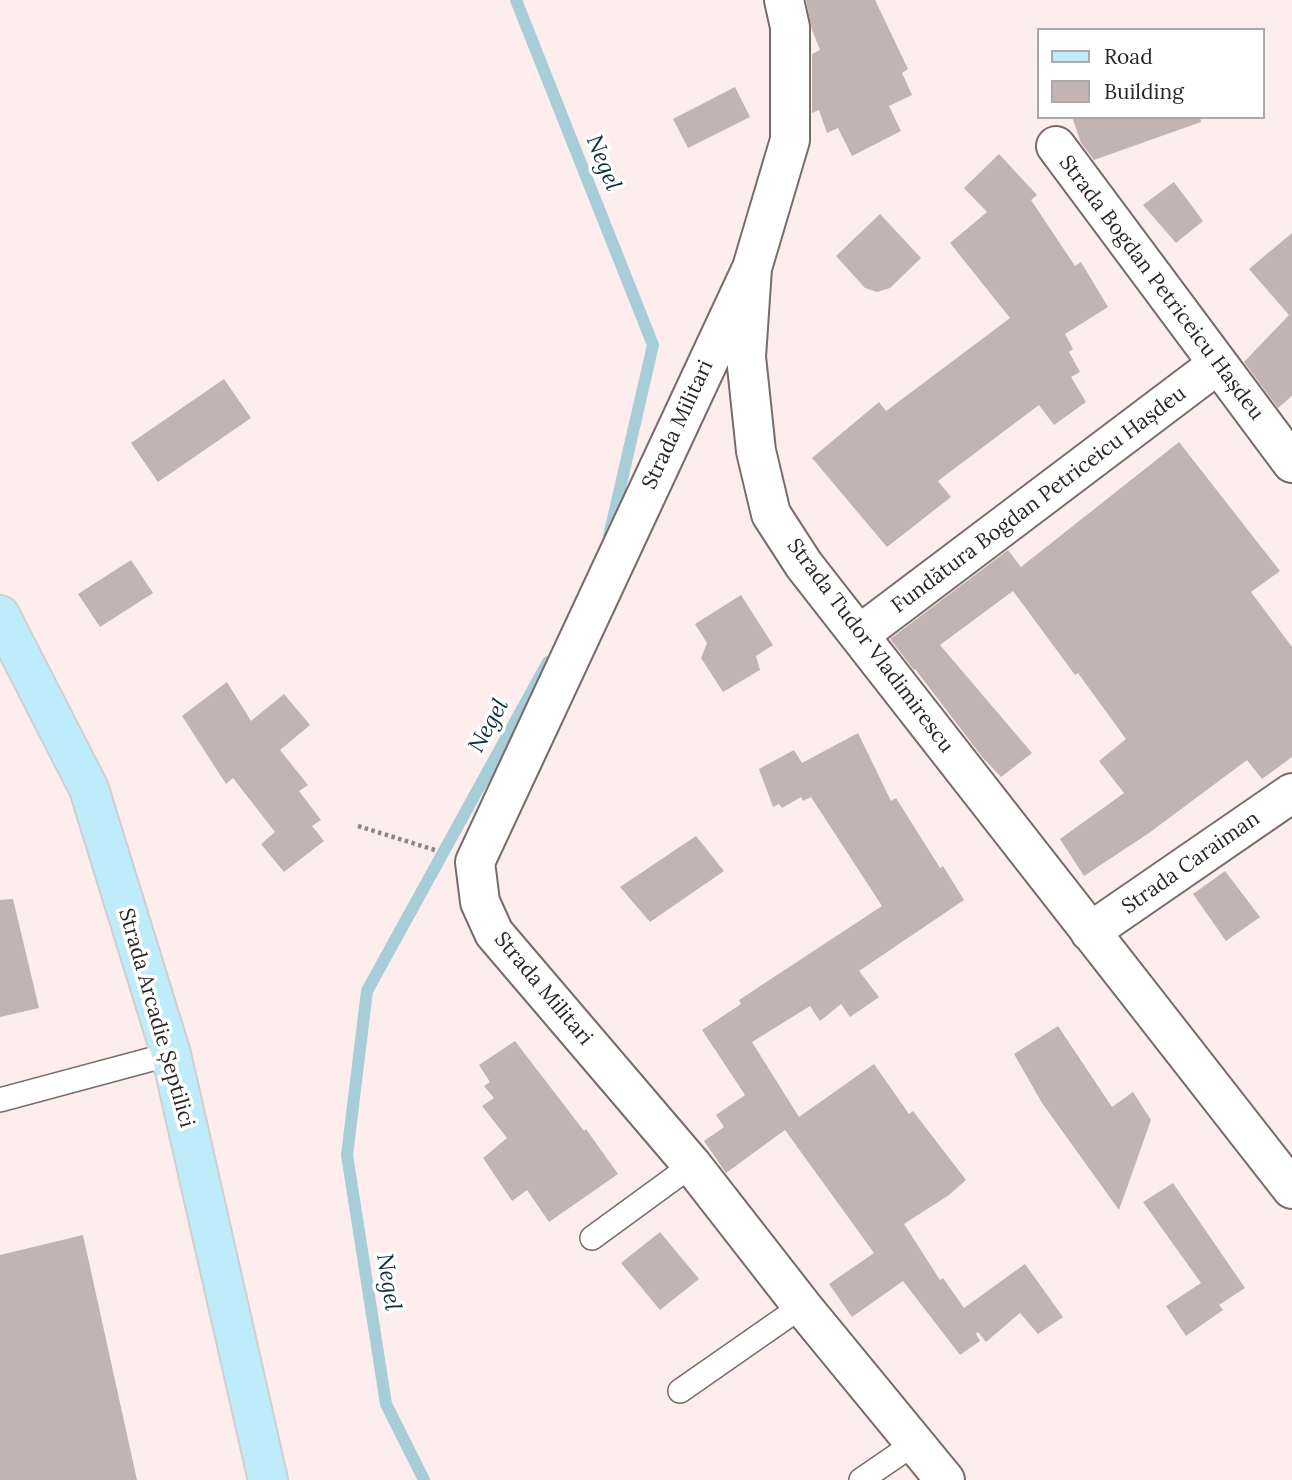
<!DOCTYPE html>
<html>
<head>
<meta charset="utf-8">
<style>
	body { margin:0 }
	#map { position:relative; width:1292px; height:1480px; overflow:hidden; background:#fdeeed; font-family:Lora,serif }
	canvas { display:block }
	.legend { position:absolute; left:1037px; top:28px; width:228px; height:91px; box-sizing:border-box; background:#fff; border:2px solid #aaa8a8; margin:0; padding:9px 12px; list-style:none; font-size:21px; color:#2b2626 }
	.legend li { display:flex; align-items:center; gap:14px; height:35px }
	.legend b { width:35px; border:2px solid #aaa8a8 }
</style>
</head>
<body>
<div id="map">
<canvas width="1292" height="1480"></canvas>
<ul class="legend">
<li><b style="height:9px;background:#bfecfb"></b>Road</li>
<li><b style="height:19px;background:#c2b4b3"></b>Building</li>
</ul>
</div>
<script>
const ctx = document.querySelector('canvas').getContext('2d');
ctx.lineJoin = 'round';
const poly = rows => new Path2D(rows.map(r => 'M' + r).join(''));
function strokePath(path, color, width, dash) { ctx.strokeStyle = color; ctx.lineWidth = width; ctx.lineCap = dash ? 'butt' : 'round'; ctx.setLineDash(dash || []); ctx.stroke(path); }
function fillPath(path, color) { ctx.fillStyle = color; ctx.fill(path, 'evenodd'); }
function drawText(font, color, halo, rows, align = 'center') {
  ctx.font = font + ' Lora,serif'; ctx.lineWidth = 7; ctx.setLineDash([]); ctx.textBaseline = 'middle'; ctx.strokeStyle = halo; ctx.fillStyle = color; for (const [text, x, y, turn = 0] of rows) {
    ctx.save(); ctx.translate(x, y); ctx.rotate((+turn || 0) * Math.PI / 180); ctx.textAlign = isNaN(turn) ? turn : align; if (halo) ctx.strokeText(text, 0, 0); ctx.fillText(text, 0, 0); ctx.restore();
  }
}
strokePath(poly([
	[516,0,653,345,609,536],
	[424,1480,386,1404,347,1155,367,991,548,662]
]), '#a7cdd9', 12);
fillPath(poly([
	[806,0,875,0,908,69,902,73,912,95,889,106,901,131,852,156,838,128,827,133,819,110,812,113,812,54,820,50,812,30],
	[735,87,750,117,688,148,673,119],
	[1072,117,1200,117,1201,122,1094,160,1081,143],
	[999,154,1037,195,1031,200,1075,266,1081,262,1108,307,1065,334,1073,349,1069,352,1080,372,1071,377,1086,402,1054,425,1039,405,938,481,951,497,887,547,812,458,879,402,886,411,1010,318,950,243,987,212,964,188],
	[1174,182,1203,221,1176,243,1143,205],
	[880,214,921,258,890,288,877,292,865,288,836,256],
	[1292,233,1292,396,1278,408,1244,362,1289,315,1249,269],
	[224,379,251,418,158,482,131,443],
	[1179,442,1280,571,1251,592,1292,647,1292,757,1262,779,1247,760,1149,833,1084,876,1060,839,1124,793,1099,761,1126,739,1078,673,1075,675,1013,591,940,645,1032,753,1001,777,983,758,915,669,914,670,890,639,1008,550,1021,567],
	[131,560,153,593,100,627,78,594],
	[741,595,773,645,756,656,760,670,723,692,701,658,707,643,695,624],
	[227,682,251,721,284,694,310,725,280,750,308,785,299,791,321,820,312,826,324,841,284,872,261,844,275,832,233,778,226,784,182,716],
	[858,733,891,801,896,798,940,868,943,866,964,900,859,971,879,997,850,1017,841,1004,820,1021,810,1006,752,1042,799,1117,874,1064,909,1114,913,1111,966,1180,949,1195,904,1224,940,1280,943,1278,964,1308,1025,1264,1063,1317,1038,1334,1020,1313,986,1342,978,1332,976,1334,980,1341,960,1355,903,1281,852,1317,829,1284,874,1253,785,1130,726,1173,704,1141,724,1127,716,1115,745,1095,702,1030,741,1004,739,1000,882,906,811,797,803,801,801,797,782,808,779,804,773,807,759,769,794,750,802,763],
	[696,836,724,871,650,922,620,887],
	[1225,871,1260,917,1226,941,1193,894],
	[13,899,39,1008,0,1017,0,900],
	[1058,1026,1112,1107,1133,1092,1151,1120,1119,1210,1042,1103,1014,1054],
	[515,1041,584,1131,586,1129,618,1174,549,1222,527,1190,512,1201,483,1158,507,1138,482,1106,494,1098,484,1086,490,1082,479,1065],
	[1173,1183,1245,1288,1219,1305,1223,1310,1186,1336,1166,1306,1201,1283,1143,1202],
	[660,1232,699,1279,660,1310,621,1263],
	[83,1235,137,1480,0,1480,0,1255]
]), '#c2b4b3');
const service = poly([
	[0,1100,171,1054],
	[592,1238,692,1165],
	[680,1391,802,1306],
	[861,1480,915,1443]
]);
const minor = poly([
	[784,0,790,27,790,140,752,268,746,357,756,451,771,514,804,565,1292,1189],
	[1056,146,1292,463],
	[752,268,475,862,480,902,494,933,692,1165,802,1306,945,1480],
	[859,635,1218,364],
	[1090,932,1292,793]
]);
const primary = poly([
	[0,615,89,789,171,1054,268,1480]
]);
strokePath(service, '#786c6b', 26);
strokePath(minor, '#786c6b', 42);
strokePath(primary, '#d0cfcf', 42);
strokePath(poly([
	[358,826,438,851]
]), '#8d8483', 4.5, [3.5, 3.5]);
strokePath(service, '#fff', 23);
strokePath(minor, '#fff', 38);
strokePath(primary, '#bfecfb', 38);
drawText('21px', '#2b2626', '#fff', [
	["Strada Bogdan Petriceicu Hașdeu",1161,288,53],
	["Strada Militari",678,425,-65],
	["Fundătura Bogdan Petriceicu Hașdeu",1039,500,-37],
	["Strada Tudor Vladimirescu",870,646,53],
	["Strada Caraiman",1191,863,-35],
	["Strada Militari",543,989,50],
	["Strada Arcadie Șeptilici",156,1018,74]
]);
drawText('italic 23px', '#0d313b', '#fff', [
	["Negel",603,163,68],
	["Negel",489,726,-61],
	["Negel",388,1282,81]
]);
</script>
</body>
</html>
